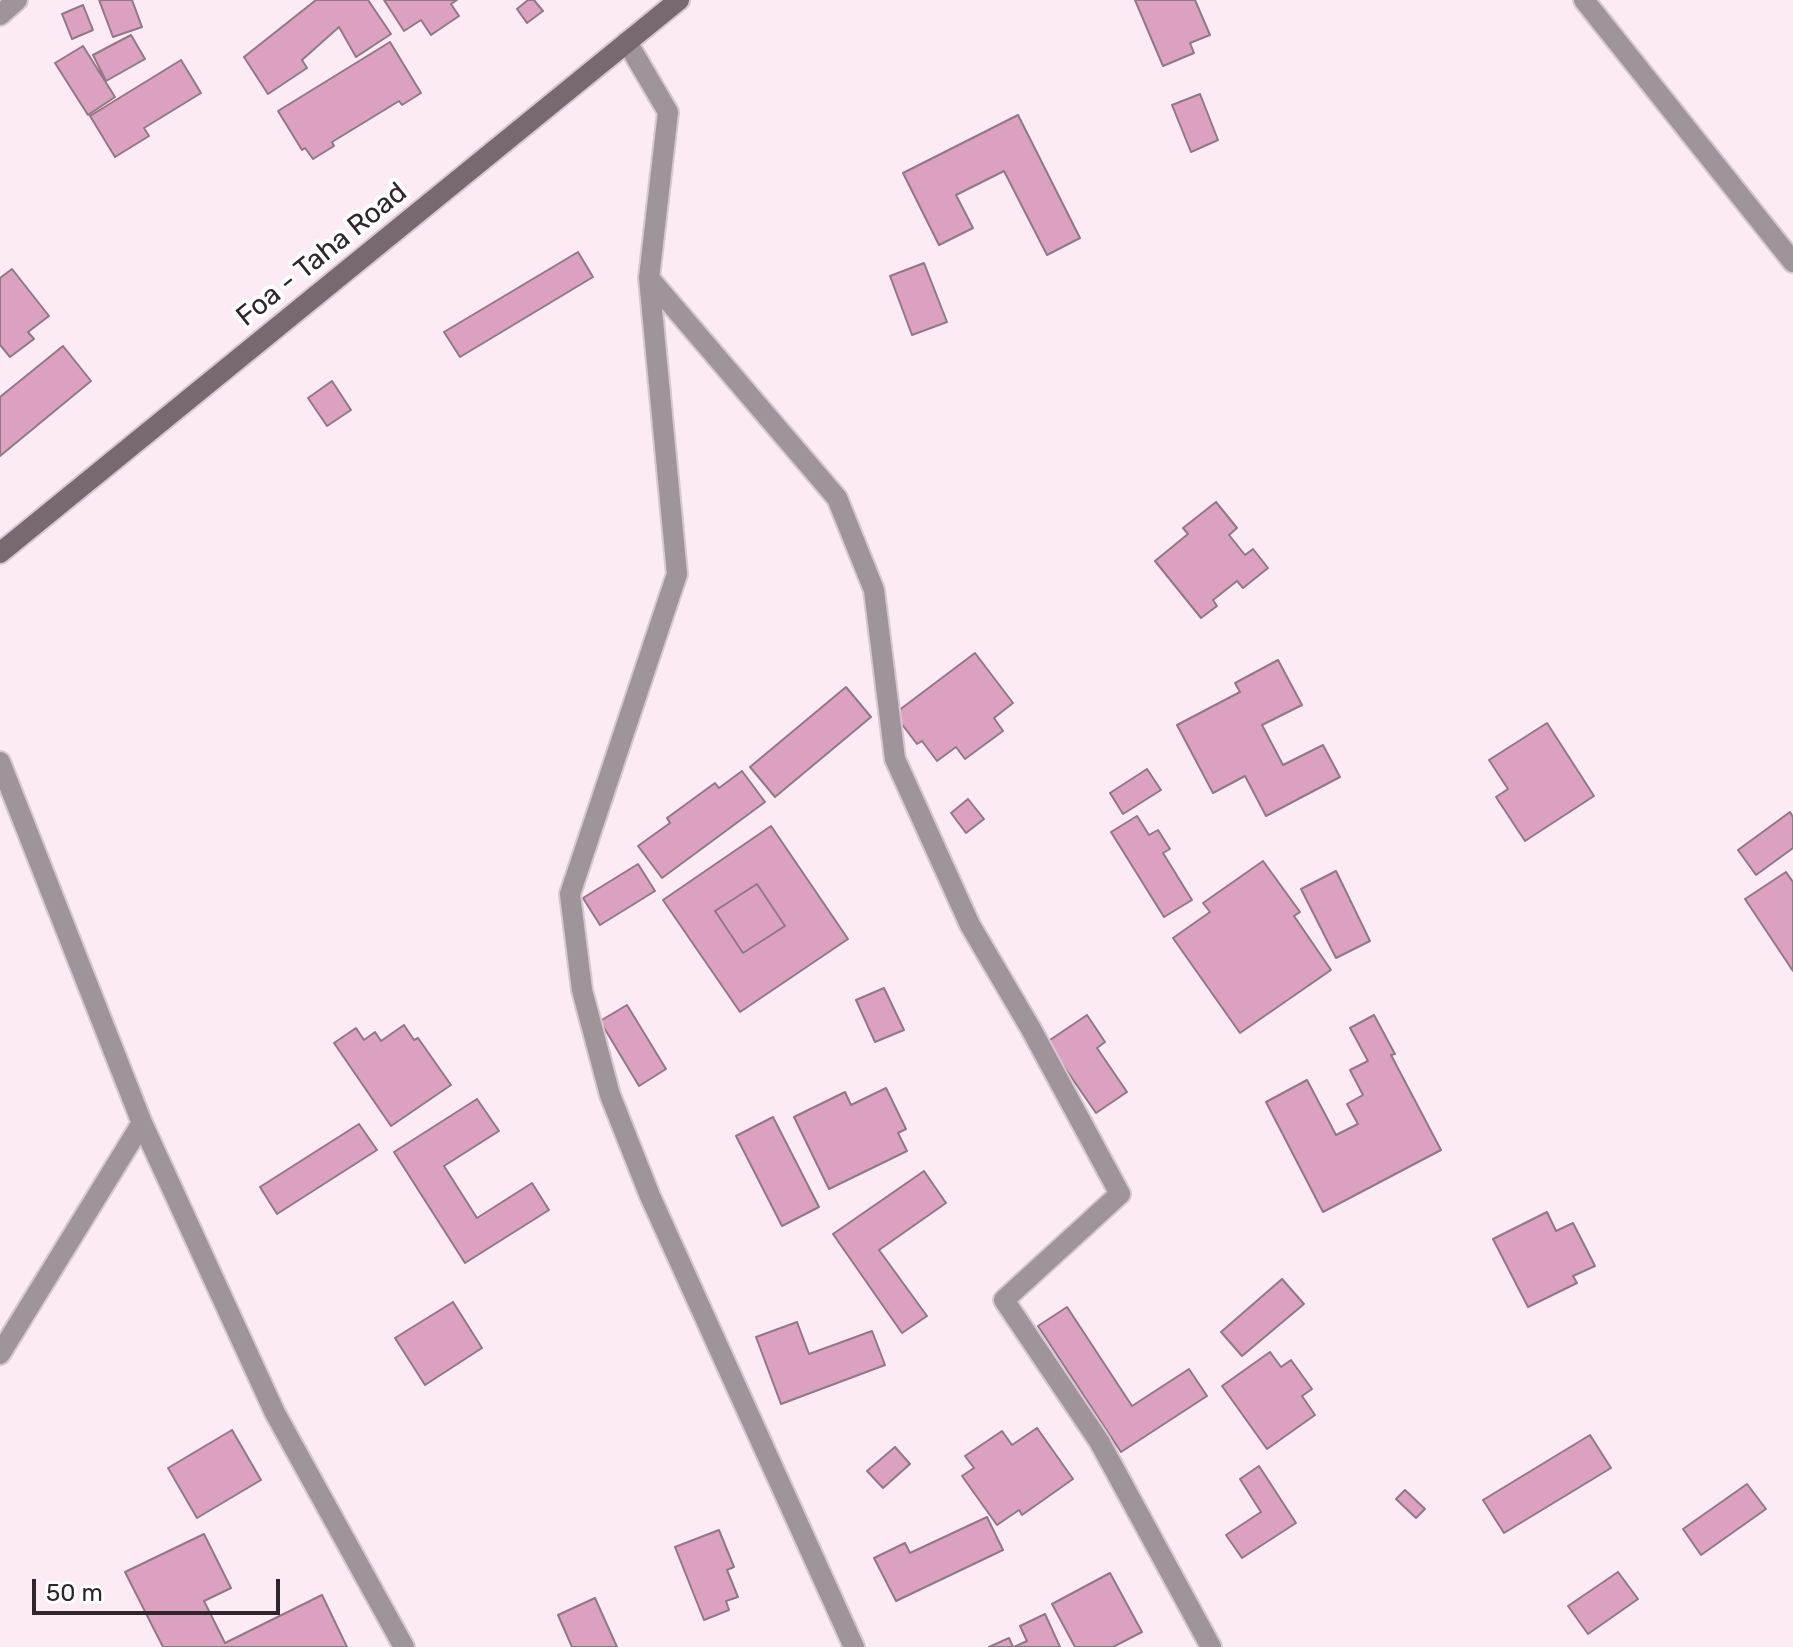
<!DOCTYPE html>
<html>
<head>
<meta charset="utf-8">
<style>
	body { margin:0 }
	#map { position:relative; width:1793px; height:1647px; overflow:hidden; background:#fcebf4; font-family:Rubik,sans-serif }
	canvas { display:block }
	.scale { position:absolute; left:32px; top:1579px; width:248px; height:36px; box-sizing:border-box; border:4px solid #2f252b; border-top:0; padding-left:10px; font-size:24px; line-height:28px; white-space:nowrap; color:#2f252b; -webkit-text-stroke:6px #fff; paint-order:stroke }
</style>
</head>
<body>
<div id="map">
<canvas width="1793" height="1647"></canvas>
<div class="scale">50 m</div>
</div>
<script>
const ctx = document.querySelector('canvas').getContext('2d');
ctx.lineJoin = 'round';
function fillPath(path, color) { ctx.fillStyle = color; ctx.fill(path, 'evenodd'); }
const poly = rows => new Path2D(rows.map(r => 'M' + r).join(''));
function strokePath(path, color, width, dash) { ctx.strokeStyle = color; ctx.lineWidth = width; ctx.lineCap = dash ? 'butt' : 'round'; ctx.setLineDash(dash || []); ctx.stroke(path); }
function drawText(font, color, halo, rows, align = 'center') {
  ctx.font = font + ' Rubik,sans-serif'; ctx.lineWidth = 8; ctx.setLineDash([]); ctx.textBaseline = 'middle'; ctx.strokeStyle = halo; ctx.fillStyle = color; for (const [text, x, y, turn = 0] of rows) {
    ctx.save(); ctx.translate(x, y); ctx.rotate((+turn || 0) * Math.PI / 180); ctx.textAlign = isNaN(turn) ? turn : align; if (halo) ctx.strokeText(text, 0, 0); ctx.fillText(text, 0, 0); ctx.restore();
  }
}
const building = poly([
	[99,0,132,0,142,27,113,37,99,0],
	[316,0,368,0,391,34,356,57,339,27,302,60,307,68,268,94,244,57,316,0],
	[384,0,457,0,451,4,459,16,431,35,421,20,404,31,384,0],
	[528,0,534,0,543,11,527,23,517,9,528,0],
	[1135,0,1195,0,1210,35,1190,43,1194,53,1163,66,1135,0],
	[83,5,93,30,72,39,62,14,83,5],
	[131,35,145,59,106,81,93,55,131,35],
	[390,42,421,93,402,105,399,101,332,142,334,146,313,159,305,148,302,150,278,111,390,42],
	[83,46,115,97,88,115,55,63,83,46],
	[181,60,201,93,144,128,149,136,115,157,90,116,181,60],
	[1200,94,1218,140,1191,152,1172,105,1200,94],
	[1018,115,1080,238,1047,255,1004,171,956,195,973,228,939,245,903,173,1018,115],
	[578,252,593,277,460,357,444,332,578,252],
	[924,263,947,322,912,335,890,276,924,263],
	[12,269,49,316,28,332,34,339,10,357,0,345,0,278,12,269],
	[63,346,91,381,0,456,0,397,63,346],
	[332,381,351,410,327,426,308,398,332,381],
	[1216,502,1237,528,1229,535,1245,555,1253,549,1268,568,1243,588,1237,581,1213,600,1217,606,1201,618,1155,561,1188,534,1183,528,1216,502],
	[975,653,1013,703,994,718,1003,731,965,759,956,747,937,761,922,741,917,744,894,714,975,653],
	[1278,660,1302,705,1262,725,1283,765,1323,745,1340,777,1266,816,1245,776,1213,793,1177,725,1240,692,1235,683,1278,660],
	[846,687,871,717,775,797,750,767,846,687],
	[1547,723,1594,796,1525,841,1496,797,1508,789,1489,760,1547,723],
	[1147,769,1161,790,1123,814,1110,793,1147,769],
	[742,771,765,802,662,878,638,846,670,823,667,818,715,783,719,788,742,771],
	[968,799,984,819,966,833,951,813,968,799],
	[1790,812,1793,817,1793,848,1756,875,1738,850,1790,812],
	[1137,816,1149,835,1158,830,1170,849,1163,853,1192,900,1164,917,1111,832,1137,816],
	[771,826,848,939,740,1012,663,900,771,826],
	[757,884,785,926,743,953,715,911,757,884],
	[1263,861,1300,912,1294,916,1331,970,1240,1033,1173,938,1210,912,1203,903,1263,861],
	[638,864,655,891,600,925,583,898,638,864],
	[1336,871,1370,941,1336,958,1301,889,1336,871],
	[1786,872,1793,882,1793,971,1745,899,1786,872],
	[757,884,785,926,743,953,715,911,757,884],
	[884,988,904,1030,875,1042,856,1000,884,988],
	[627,1005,666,1069,639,1086,600,1021,627,1005],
	[1087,1015,1105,1042,1097,1048,1127,1092,1096,1113,1047,1042,1087,1015],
	[1374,1015,1395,1054,1391,1055,1441,1150,1323,1212,1266,1102,1307,1080,1336,1135,1358,1124,1347,1104,1363,1095,1350,1070,1368,1061,1350,1028,1374,1015],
	[404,1025,414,1040,418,1038,451,1085,391,1126,334,1043,356,1028,364,1040,375,1032,381,1041,404,1025],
	[886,1088,906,1129,898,1133,907,1151,829,1189,794,1117,845,1092,851,1105,886,1088],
	[477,1099,499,1131,444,1166,477,1218,532,1183,549,1210,465,1263,394,1152,477,1099],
	[773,1117,819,1207,782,1226,736,1136,773,1117],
	[359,1124,377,1150,277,1214,260,1187,359,1124],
	[924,1171,946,1203,879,1250,927,1316,902,1333,833,1234,924,1171],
	[1547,1212,1556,1231,1573,1223,1595,1266,1573,1276,1577,1283,1528,1307,1493,1239,1547,1212],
	[1282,1279,1304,1304,1242,1356,1221,1332,1282,1279],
	[453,1302,482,1348,425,1385,395,1338,453,1302],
	[1067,1307,1132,1406,1189,1369,1207,1396,1121,1452,1038,1326,1067,1307],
	[797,1322,809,1354,872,1331,885,1365,781,1404,756,1337,797,1322],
	[1270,1352,1281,1367,1291,1360,1312,1389,1302,1396,1315,1415,1267,1449,1222,1386,1270,1352],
	[1037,1428,1073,1479,1022,1515,1019,1510,997,1525,962,1476,974,1468,965,1456,1002,1431,1012,1445,1037,1428],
	[232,1430,261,1480,197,1518,168,1468,232,1430],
	[1590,1435,1611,1468,1504,1533,1483,1500,1590,1435],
	[895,1447,910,1464,883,1488,867,1471,895,1447],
	[1259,1466,1296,1523,1242,1558,1226,1535,1261,1512,1240,1479,1259,1466],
	[1747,1484,1766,1509,1701,1555,1683,1529,1747,1484],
	[1405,1490,1425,1509,1416,1518,1396,1499,1405,1490],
	[987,1517,1003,1550,896,1601,874,1558,905,1543,910,1553,987,1517],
	[719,1530,734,1567,727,1570,738,1597,726,1601,729,1610,704,1620,675,1547,719,1530],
	[204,1534,231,1588,204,1601,225,1643,322,1595,347,1647,163,1647,125,1572,204,1534],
	[1618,1572,1638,1599,1588,1634,1568,1606,1618,1572],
	[1110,1573,1142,1632,1113,1647,1075,1647,1052,1604,1110,1573],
	[595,1598,617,1647,572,1647,558,1615,595,1598],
	[1045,1614,1060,1647,1014,1647,1027,1641,1020,1626,1045,1614],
	[1009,1638,1013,1647,989,1647,1009,1638]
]);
fillPath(building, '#dca1c1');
strokePath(building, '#917885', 2);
const street = poly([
	[1584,0,1793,262],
	[0,15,17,0],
	[627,42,668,112,649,278,677,574,570,894,582,990,610,1095,650,1196,854,1647],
	[649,278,837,498,874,590,895,759,970,925,1031,1029,1120,1194,1004,1300,1099,1441,1211,1647],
	[0,762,142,1123,275,1413,404,1647],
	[0,1354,142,1123]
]);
const secondary = poly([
	[0,553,679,0]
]);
strokePath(street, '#d7c7d0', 24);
strokePath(secondary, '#d7c7d0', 24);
strokePath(street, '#9f9499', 20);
strokePath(secondary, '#786870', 20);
drawText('28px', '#2f252b', '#fff', [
	["Foa - Taha Road",322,255,-39]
]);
</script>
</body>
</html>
